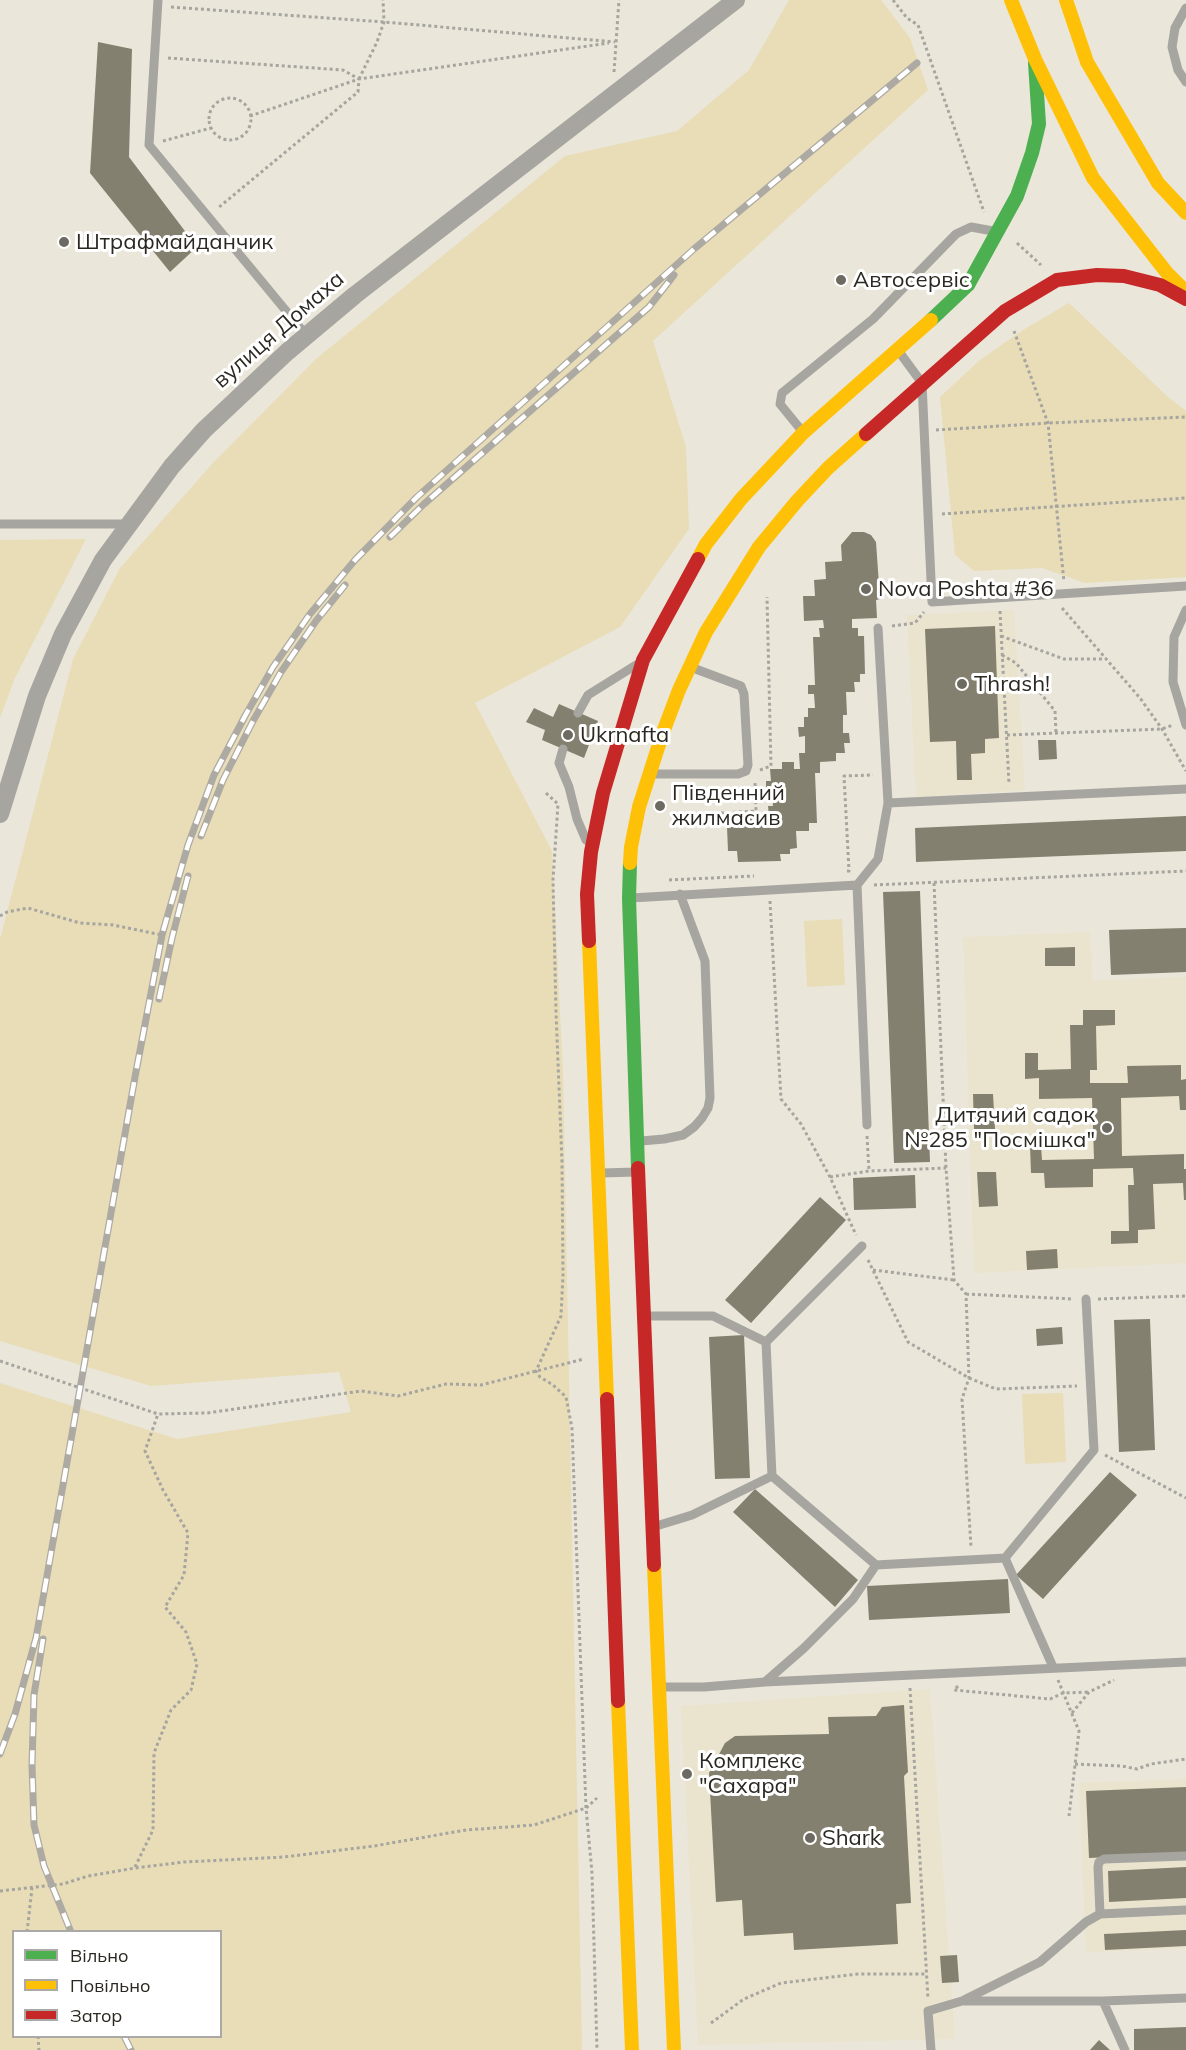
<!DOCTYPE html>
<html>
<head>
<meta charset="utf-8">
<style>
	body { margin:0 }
	#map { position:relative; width:1186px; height:2050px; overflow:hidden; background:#eae6da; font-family:Mulish,sans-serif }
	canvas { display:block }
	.legend { position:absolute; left:12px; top:1930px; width:210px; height:108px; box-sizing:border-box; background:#fff; border:2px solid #aaa9a6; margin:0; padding:8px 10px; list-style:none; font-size:18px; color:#2a2820 }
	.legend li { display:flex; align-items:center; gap:12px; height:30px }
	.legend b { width:30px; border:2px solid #aaa9a6 }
</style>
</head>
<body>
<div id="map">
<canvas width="1186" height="2050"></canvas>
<ul class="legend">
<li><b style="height:8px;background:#4caf50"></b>Вільно</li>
<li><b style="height:8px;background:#ffc107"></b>Повільно</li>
<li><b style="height:8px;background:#c62828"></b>Затор</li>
</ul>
</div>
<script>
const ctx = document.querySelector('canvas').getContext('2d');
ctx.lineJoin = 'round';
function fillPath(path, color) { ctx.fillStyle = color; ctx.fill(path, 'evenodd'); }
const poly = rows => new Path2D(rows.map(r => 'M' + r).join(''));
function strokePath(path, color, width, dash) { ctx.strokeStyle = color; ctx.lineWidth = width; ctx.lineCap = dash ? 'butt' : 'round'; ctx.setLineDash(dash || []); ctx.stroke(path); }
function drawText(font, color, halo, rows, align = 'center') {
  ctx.font = font + ' Mulish,sans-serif'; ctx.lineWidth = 6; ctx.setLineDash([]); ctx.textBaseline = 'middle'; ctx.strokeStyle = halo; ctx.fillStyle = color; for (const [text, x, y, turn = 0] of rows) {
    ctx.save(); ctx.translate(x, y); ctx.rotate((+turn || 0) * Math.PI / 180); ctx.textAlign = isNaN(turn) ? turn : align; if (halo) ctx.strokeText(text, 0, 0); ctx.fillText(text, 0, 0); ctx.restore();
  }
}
fillPath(poly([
	[1014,610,1025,790,916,797,907,615],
	[1090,932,1093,981,1186,977,1186,1263,974,1273,963,937],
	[930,1689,955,2039,698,2045,681,1706],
	[1186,1779,1186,1948,1086,1952,1079,1783]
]), '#eae4ce');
fillPath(poly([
	[789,0,881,0,910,38,928,90,653,341,686,447,689,529,620,627,475,703,552,851,563,1072,582,2050,0,2050,0,1383,177,1439,351,1412,339,1372,151,1386,0,1341,0,939,73,659,120,568,213,463,316,359,565,156,677,131,749,70],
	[14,1932,220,1932,220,2036,14,2036],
	[1069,303,1167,396,1186,411,1186,577,1085,583,1042,568,974,571,955,555,940,397,980,360,1023,330],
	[86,539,14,680,0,718,0,540],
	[842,919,845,985,807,987,804,921],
	[1063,1393,1066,1462,1025,1464,1022,1394]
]), '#e8ddb7');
fillPath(poly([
	[98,42,132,49,129,157,197,247,170,272,90,173],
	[852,532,864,532,871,535,876,542,880,599,876,600,877,618,852,619,852,628,858,628,858,636,864,636,865,674,860,674,860,682,854,682,855,692,846,692,847,715,843,715,843,733,849,733,850,743,844,743,845,753,836,753,836,761,820,762,820,773,815,773,817,823,809,823,809,831,796,831,797,848,790,849,790,854,780,854,781,861,738,862,737,851,728,851,727,827,735,827,734,823,745,823,744,817,769,816,768,806,773,806,772,790,766,791,766,781,771,781,770,769,782,769,782,762,794,762,794,769,800,769,799,753,805,753,805,736,799,737,798,727,804,727,804,717,808,717,808,708,815,708,814,694,808,694,808,685,815,685,813,637,820,637,819,628,824,628,823,620,804,621,803,596,815,596,814,580,826,579,825,562,842,561,841,545],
	[995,626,999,738,985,739,985,753,971,754,972,780,957,780,956,741,930,742,925,629],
	[559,704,598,721,584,758,542,740,545,730,526,722,534,708,553,717],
	[1038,740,1056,740,1057,759,1039,760],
	[1186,816,1186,851,916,862,915,828],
	[920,891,930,1162,894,1163,883,892],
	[1186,928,1186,972,1111,975,1109,930],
	[1075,947,1075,966,1045,966,1045,948],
	[1083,1010,1115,1010,1115,1025,1096,1026,1097,1070,1090,1070,1090,1083,1128,1083,1127,1066,1181,1065,1181,1080,1186,1079,1186,1110,1180,1110,1179,1096,1121,1098,1122,1156,1184,1154,1184,1169,1186,1169,1186,1200,1184,1200,1183,1183,1153,1184,1155,1229,1138,1230,1138,1243,1111,1244,1111,1231,1129,1231,1128,1185,1134,1185,1133,1168,1093,1169,1093,1187,1045,1188,1044,1173,1031,1173,1030,1146,1041,1146,1042,1160,1094,1159,1092,1098,1039,1099,1039,1078,1025,1079,1025,1053,1038,1053,1038,1070,1071,1069,1070,1025,1083,1025],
	[973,1094,993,1094,995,1129,974,1129],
	[977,1172,996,1172,998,1206,979,1207],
	[915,1175,916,1208,854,1210,853,1178],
	[820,1197,846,1220,751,1323,725,1300],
	[1057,1249,1058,1268,1027,1270,1026,1251],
	[1150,1319,1155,1450,1119,1452,1114,1320],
	[1062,1327,1063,1344,1037,1346,1036,1329],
	[744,1335,750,1478,715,1479,709,1337],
	[1110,1472,1137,1495,1043,1599,1016,1575],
	[755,1489,858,1580,835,1607,733,1512],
	[1008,1579,1010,1613,869,1620,867,1586],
	[904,1705,908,1772,904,1776,911,1903,896,1904,898,1944,794,1950,793,1933,744,1936,742,1900,716,1902,709,1773,725,1743,735,1736,829,1734,828,1717,876,1716,882,1707],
	[1186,1787,1186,1854,1089,1858,1086,1791],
	[1186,1867,1186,1898,1109,1902,1108,1871],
	[1186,1930,1186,1946,1105,1950,1104,1934],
	[957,1955,959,1982,942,1983,940,1956],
	[1186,2027,1186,2050,1134,2050,1134,2029],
	[1099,2040,1110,2050,1090,2050]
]), '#84806f');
strokePath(poly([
	[893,0,907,18,918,25,984,212],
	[171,7,384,22,615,42],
	[168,58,343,70,359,79,358,92,218,208],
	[614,72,619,0],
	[359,79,377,42,384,22,383,0],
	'209 119a21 21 0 1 1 42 0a21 21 0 1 1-42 0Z',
	[250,116,359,79,609,43],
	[163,141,211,128],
	[1017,243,1041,265],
	[1014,331,1048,423,1064,582],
	[936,430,1048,423,1186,417],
	[942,514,1186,498],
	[1062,608,1140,698,1162,729,1186,771],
	[1000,611,1009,784],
	[892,626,915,623,924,612],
	[1001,636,1064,659,1106,659],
	[1002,655,1016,663,1055,711,1056,733],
	[1007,735,1162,729,1173,725],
	[760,770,771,766,767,597],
	[546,793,558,804,553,880,556,1012,562,1162,563,1275,561,1316,536,1371,540,1377,553,1385,566,1397,572,1428,586,1808,592,1873,597,2050],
	[673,816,756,811,755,782],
	[847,871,849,871,844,776,873,775],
	[669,880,754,876],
	[934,883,946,1168,954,1280,966,1294,969,1378,962,1399,971,1547],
	[874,885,1186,871],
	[770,901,781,1099,801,1124,830,1177,856,1235],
	[0,916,7,912,28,908,80,923,113,925,162,935],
	[867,1136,869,1171],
	[830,1177,869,1171,946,1168],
	[868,1260,908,1342,969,1378,996,1389,1077,1386],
	[873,1270,954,1280],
	[966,1294,1073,1299],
	[1098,1299,1186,1296],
	[0,1361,158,1414,207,1413,361,1391,398,1396,446,1384,481,1385,584,1359],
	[1105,1455,1186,1498],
	[1058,1680,1079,1731,1069,1816],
	[958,1686,954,1690,1050,1699,1063,1693,1089,1692],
	[910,1688,928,1999],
	[1072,1713,1089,1692,1114,1680],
	[1075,1764,1122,1766,1137,1769,1151,1764,1186,1759],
	[135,1867,153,1830,154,1753,171,1710,191,1690,197,1664,186,1632,165,1607,184,1575,188,1533,163,1490,145,1451,158,1414],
	[0,1891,63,1884,88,1876,135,1868,184,1862,284,1857,374,1846,466,1830,534,1825,586,1808,597,1798],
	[27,1932,32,1888],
	[711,2023,744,1999,781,1983,858,1974,926,1974],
	[38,2036,39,2050]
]), '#a6a59f', 3, [3, 3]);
strokePath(poly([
	[158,0,149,145,306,335],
	[1186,8,1175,28,1172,47,1178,70,1186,82],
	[900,353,922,383,932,602,1186,586],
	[802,431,780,404,782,393,873,319,956,234,971,227,993,231],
	[0,524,129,524],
	[1186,610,1174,637,1173,682,1186,725],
	[578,713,588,695,636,665],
	[563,749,559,763,569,787,577,819,586,840],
	[652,774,738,774,746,771,748,765,744,694,741,686,693,668],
	[888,803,1186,789],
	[857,885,867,1125],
	[631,898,857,885,878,859,888,803,878,628],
	[641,1141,664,1139,683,1135,694,1127,702,1118,708,1108,710,1098,705,961,680,894],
	[602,1173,636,1172],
	[862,1246,766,1342,772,1476,876,1565,1005,1558,1094,1450,1086,1299],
	[645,1316,713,1316,766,1342],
	[653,1527,692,1515,772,1476],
	[1005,1558,1053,1667],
	[765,1682,1186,1662],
	[661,1687,704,1687,765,1682,804,1648,853,1599,876,1565],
	[1100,1914,1098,1867,1099,1862,1104,1859,1186,1856],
	[964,2000,1040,1962,1086,1922,1100,1914,1186,1910],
	[1103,2001,1125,2050],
	[931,2050,928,2011,962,2001,1103,2001,1186,1998]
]), '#a6a5a0', 9);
strokePath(poly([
	[0,814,37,696,63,634,103,560,172,466,204,430,287,352,355,295,736,0]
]), '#a6a5a0', 18);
strokePath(poly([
	[931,320,968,285,1017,196,1032,153,1039,124,1035,63],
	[630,863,629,898,638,1168]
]), '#4caf50', 14);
strokePath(poly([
	[1011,0,1035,59,1093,178,1167,273,1186,292],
	[1066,0,1087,62,1158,183,1186,213],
	[698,559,706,544,741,499,803,433,931,320],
	[630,863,631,847,639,807,662,735,679,690,706,632,759,547,797,501,828,468,866,434],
	[589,941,607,1399],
	[654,1565,674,2050],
	[618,1701,632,2050]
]), '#ffc107', 14);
strokePath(poly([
	[866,434,1005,311,1057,280,1097,275,1124,276,1160,285,1186,299],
	[589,941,587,894,591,852,603,793,643,660,698,559],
	[638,1168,654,1565],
	[607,1399,618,1701]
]), '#c62828', 14);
const rail = poly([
	[390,537,424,504,649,307,674,275],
	[201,836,223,780,253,721,281,672,316,621,345,585],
	[159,999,172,938,188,876],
	[43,1639,34,1695,32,1765,34,1825,44,1866,71,1932],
	[0,1754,15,1714,36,1638,135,1077,162,935,188,845,214,775,245,716,273,667,310,614,355,560,417,497,694,249,917,63],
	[124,2036,131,2050]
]);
strokePath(rail, '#adaaa4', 7);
strokePath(rail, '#fff', 4.5, [14]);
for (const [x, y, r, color] of [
	[64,242,6,"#6d6a61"],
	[841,280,6,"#6d6a61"],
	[866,589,6,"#6d6a61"],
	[962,684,6,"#6d6a61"],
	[568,735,6,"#6d6a61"],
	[660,806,6,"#6d6a61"],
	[1107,1128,6,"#6d6a61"],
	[687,1774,6,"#6d6a61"],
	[810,1838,6,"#6d6a61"]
]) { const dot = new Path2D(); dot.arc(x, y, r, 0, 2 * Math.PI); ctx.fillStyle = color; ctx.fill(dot); strokePath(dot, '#fff', 2); }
drawText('22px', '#2a2820', '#fff', [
	["Штрафмайданчик",76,242],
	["Автосервіс",853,280],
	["Nova Poshta #36",878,589],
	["Thrash!",974,684],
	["Ukrnafta",580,735],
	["Південний",672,793],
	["жилмасив",672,818],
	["Дитячий садок",1095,1115,"right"],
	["№285 \"Посмішка\"",1095,1140,"right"],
	["Комплекс",699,1761],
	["\"Сахара\"",699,1786],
	["Shark",822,1838]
], 'left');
drawText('22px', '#2a2820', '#fff', [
	["вулиця Домаха",279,330,-41]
]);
</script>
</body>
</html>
